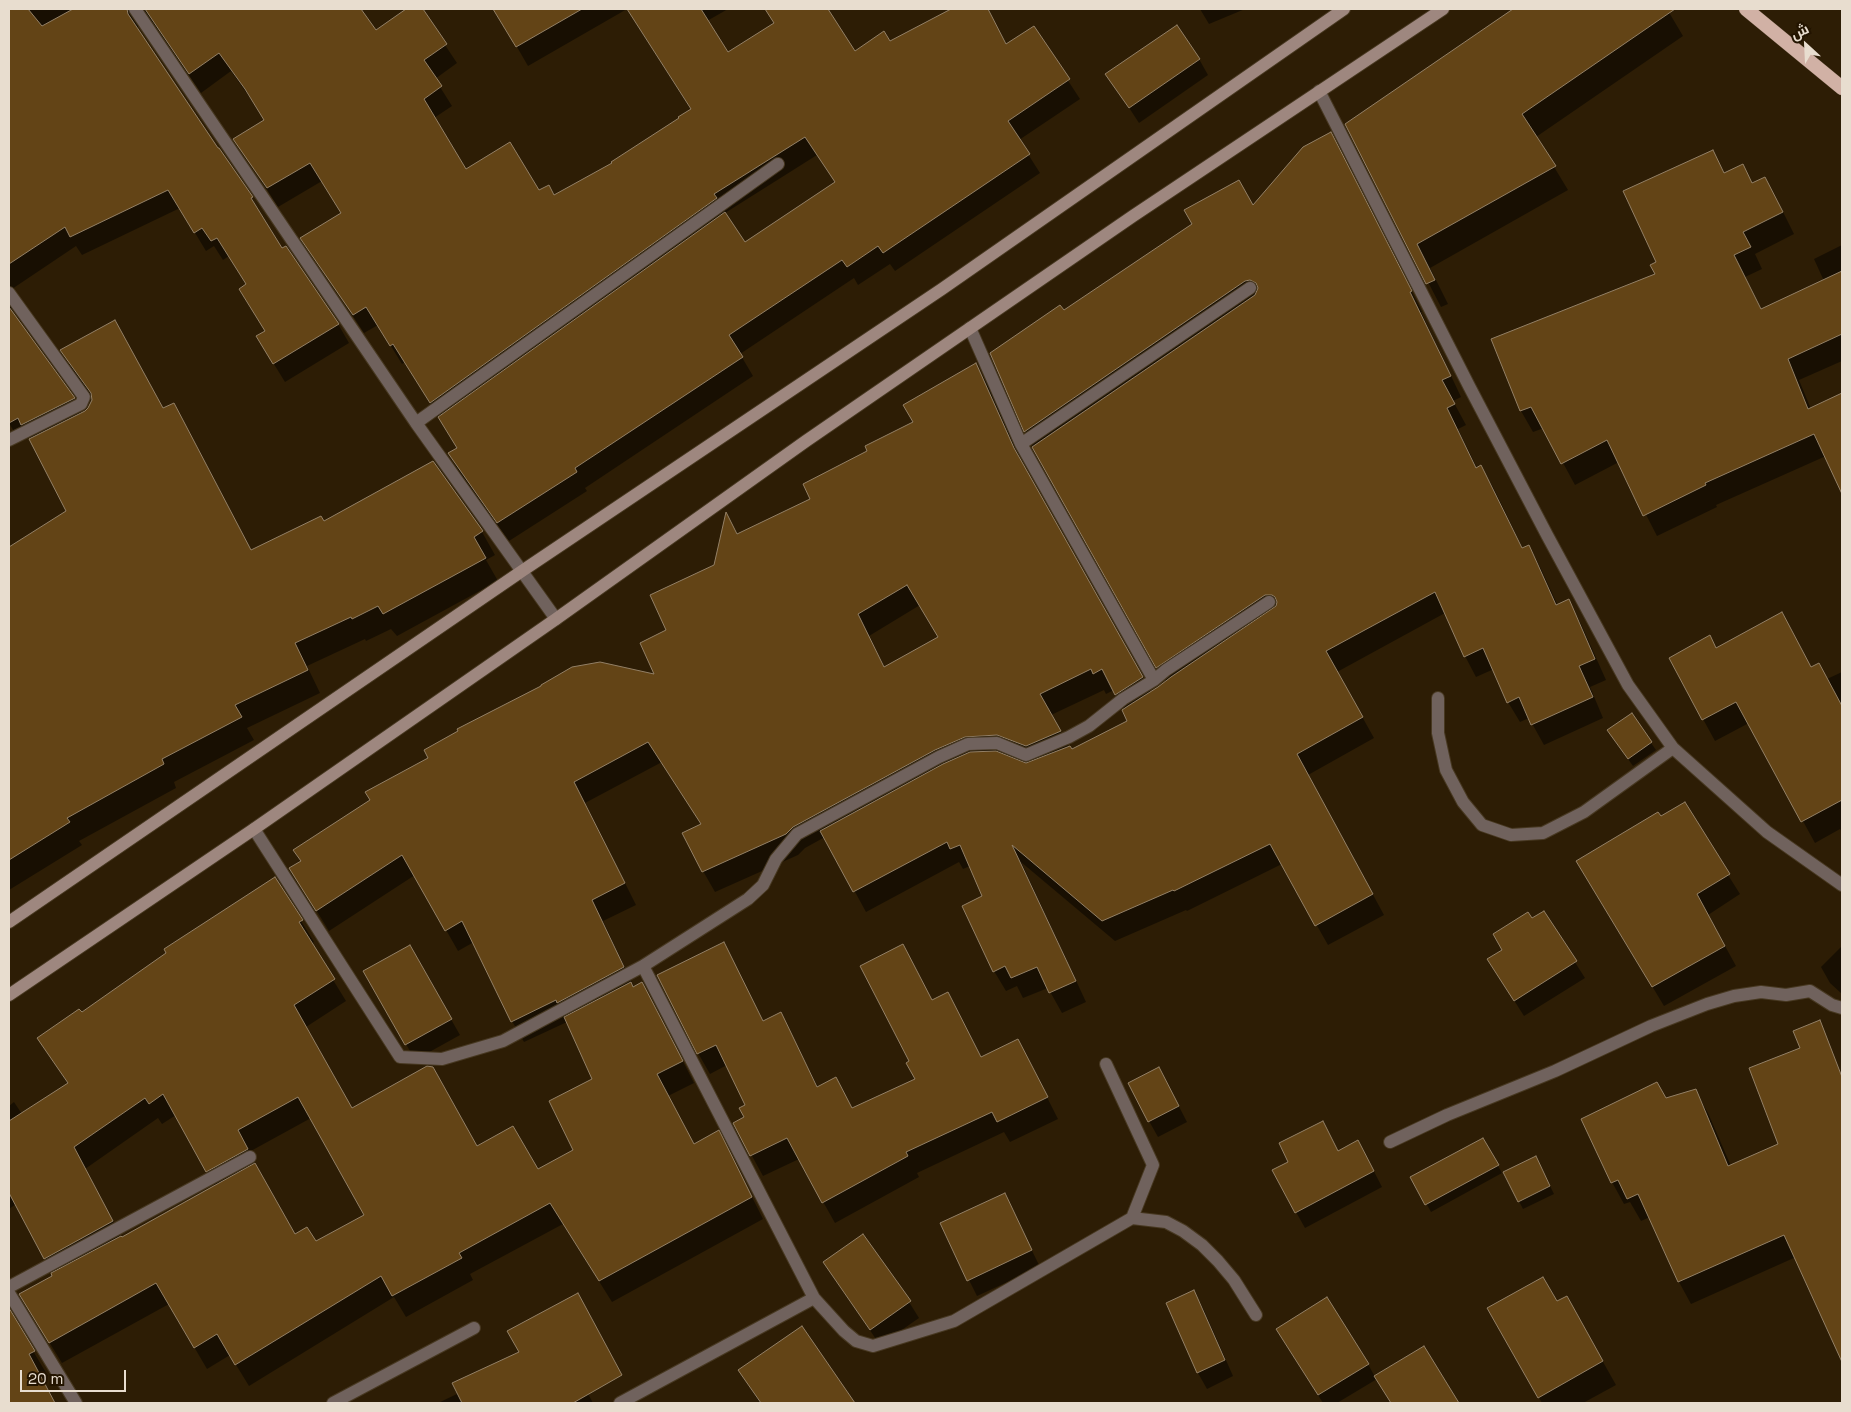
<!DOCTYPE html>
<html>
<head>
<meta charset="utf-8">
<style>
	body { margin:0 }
	#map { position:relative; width:1851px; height:1412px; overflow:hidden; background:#2d1d05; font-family:"Space Grotesk",Cairo,sans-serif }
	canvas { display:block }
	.frame { position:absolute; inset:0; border:10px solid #e8ddcf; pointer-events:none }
	.north { position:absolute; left:1781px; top:20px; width:50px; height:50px; -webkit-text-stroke:4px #231400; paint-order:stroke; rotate:335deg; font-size:14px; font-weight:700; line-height:20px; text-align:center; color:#e8ddcf }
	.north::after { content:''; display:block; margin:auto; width:18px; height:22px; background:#e8ddcf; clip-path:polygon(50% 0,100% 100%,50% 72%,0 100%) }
	.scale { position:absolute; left:20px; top:1370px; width:106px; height:22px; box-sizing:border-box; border:2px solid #e8ddcf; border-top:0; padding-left:6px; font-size:15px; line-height:18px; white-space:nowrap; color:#e8ddcf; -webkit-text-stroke:4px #231400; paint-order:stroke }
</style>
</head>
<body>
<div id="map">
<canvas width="1851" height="1412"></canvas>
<div class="frame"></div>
<div class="north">ش</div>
<div class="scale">20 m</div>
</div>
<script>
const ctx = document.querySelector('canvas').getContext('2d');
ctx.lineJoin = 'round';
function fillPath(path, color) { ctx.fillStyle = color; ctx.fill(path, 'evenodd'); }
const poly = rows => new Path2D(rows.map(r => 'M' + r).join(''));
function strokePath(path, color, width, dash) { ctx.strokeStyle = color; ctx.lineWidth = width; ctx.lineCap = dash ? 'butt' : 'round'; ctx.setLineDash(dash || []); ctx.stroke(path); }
fillPath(poly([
	[9,9,360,9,376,31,408,9,421,9,457,63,435,79,452,106,434,118,466,171,554,196,613,164,691,110,627,9,528,66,495,9,728,9,707,21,728,54,775,24,765,9,827,9,854,52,890,42,953,9,988,9,1007,45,1033,27,1080,99,1019,140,1040,173,895,271,890,264,858,285,854,278,740,354,753,376,585,488,587,491,509,541,460,473,449,454,458,449,405,362,402,364,378,325,364,333,302,238,342,214,322,181,278,207,235,139,265,121,258,109,231,71,201,93,154,24,150,20,142,21,138,26,138,31,251,197,282,250,338,324,349,343,285,382,269,356,266,332,247,285,229,256,223,260,214,246,206,251,180,208,82,255,76,246,12,289,9,285,9,217,11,215,9,210],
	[817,155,836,183,745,244,725,213],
	[1200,9,1245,9,1209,24],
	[1515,9,1667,9,1683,36,1536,137,1568,190,1430,268,1448,304,1441,307,1346,124],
	[1199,59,1208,75,1139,123,1107,74],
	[1712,151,1725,174,1753,184,1777,200,1794,234,1755,254,1762,269,1745,277,1762,310,1824,281,1814,259,1842,245,1842,361,1799,380,1811,409,1842,394,1842,488,1826,456,1716,505,1717,507,1657,536,1619,462,1575,485,1544,428,1533,432,1521,411,1493,340,1656,275,1658,262],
	[1342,154,1422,312,1421,312,1461,397,1453,401,1466,425,1458,429,1477,468,1481,467,1493,487,1523,549,1529,546,1540,567,1558,606,1568,601,1580,622,1606,680,1590,687,1603,718,1544,745,1529,718,1520,722,1508,702,1494,669,1476,677,1465,656,1445,613,1337,672,1374,738,1308,775,1384,915,1328,945,1282,864,1187,911,1186,910,1115,941,1021,862,1086,1002,1062,1013,1048,988,1023,998,1017,986,1006,991,994,971,984,897,970,866,963,869,959,862,866,912,825,837,805,848,798,855,715,892,703,871,702,825,662,762,585,803,636,905,603,921,634,987,654,1005,694,1083,668,1096,694,1145,730,1153,763,1219,612,1302,563,1224,470,1274,473,1280,406,1317,394,1297,249,1386,230,1355,207,1369,169,1304,62,1363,33,1316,54,1276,54,1274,16,1204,9,1209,9,1106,14,1102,22,1114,68,1084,39,1038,81,1014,301,921,314,942,311,944,346,1001,306,1027,352,1110,477,1148,537,1170,575,1151,594,1079,567,1022,524,1042,512,1021,474,942,458,951,415,875,329,931,291,869,656,676,668,631,715,566,726,515,738,535,811,500,869,451,914,423,976,365,988,385,1025,470,1151,693,1166,682,1033,447,991,353,1253,207],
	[920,605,939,638,885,668,869,636],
	[1104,690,1106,694,1114,690,1124,710,1128,722,1071,751,1051,715],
	[176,1115,215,1186,122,1238,85,1169,158,1118,162,1124],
	[311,1118,366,1216,316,1243,295,1236,249,1152],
	[9,303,12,309,11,312,74,399,82,414,86,412,93,400,92,397,74,373,62,350,163,409,251,552,323,523,433,463,482,532,495,555,486,560,498,581,397,636,391,629,366,641,365,639,307,666,320,693,247,728,254,740,174,782,176,788,79,841,82,845,9,890,9,704,24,694,9,666,9,548,67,512,30,437,20,442,9,423],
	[1716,649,1811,668,1827,679,1842,672,1842,832,1840,829,1815,843,1749,723,1715,741,1703,719],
	[1631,715,1656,750,1633,766,1613,738],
	[1728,875,1740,894,1708,915,1736,966,1664,1006,1589,881],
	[1543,912,1585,978,1524,1016,1498,975,1504,950],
	[723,943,764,1022,780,1014,818,1087,836,1078,853,1109,916,1080,911,1061,933,1001,959,1014,982,1058,1018,1040,1058,1119,1010,1142,1004,1132,917,1173,919,1177,835,1223,799,1159,763,1176,734,1123,745,1117,747,1105,727,1065,710,1074,698,1053],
	[409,946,460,1035,415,1060,365,971],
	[1842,946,1842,994,1830,983,1821,967],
	[1159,1068,1187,1122,1158,1137,1149,1121],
	[1695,1091,1708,1113,1731,1166,1780,1145,1835,1117,1842,1133,1842,1349,1841,1350,1796,1257,1691,1304,1679,1282,1650,1217,1641,1221,1630,1202,1624,1204,1612,1182,1666,1100],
	[1483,1139,1502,1173,1431,1212,1412,1178],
	[1338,1152,1367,1158,1382,1187,1305,1228,1296,1212],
	[1540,1166,1554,1194,1523,1209,1504,1172],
	[1004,1194,1040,1267,977,1296,941,1224],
	[824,1262,909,1302,919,1318,880,1345,834,1278],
	[1194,1292,1203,1308,1233,1376,1207,1389,1198,1373,1168,1304],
	[1556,1303,1580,1321,1616,1385,1583,1403,1542,1403,1489,1309],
	[9,1311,48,1376,42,1380,55,1403,9,1403],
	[802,1328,853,1403,760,1403,752,1391,740,1370],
	[556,1334,593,1403,438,1403,459,1393],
	[1286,1344,1368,1364,1375,1377,1423,1348,1458,1403,1391,1403,1377,1379,1337,1403,1323,1403]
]), '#0007');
const building = poly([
	[9,9,28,9,42,26,73,9,127,9,128,14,218,148,219,148,253,197,251,198,282,248,286,246,339,324,273,364,256,336,265,331,239,289,246,284,217,238,211,241,202,228,194,233,168,190,70,237,65,227,9,264,9,9],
	[145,9,361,9,376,30,406,9,423,9,447,44,424,60,442,86,424,99,466,169,510,142,539,190,549,185,554,195,612,163,611,162,679,118,678,117,691,109,627,9,701,9,728,52,774,23,765,9,828,9,855,51,884,31,890,41,951,9,988,9,1006,44,1034,26,1070,79,1008,121,1030,154,883,253,878,246,847,267,842,260,729,335,743,357,575,468,577,472,497,523,448,453,457,448,438,417,725,212,745,242,835,182,805,137,714,194,717,198,430,403,393,344,390,346,366,307,353,315,300,238,341,213,310,163,267,188,233,139,264,120,245,89,219,53,189,74,145,9],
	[493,9,582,9,516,47,493,9],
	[1513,9,1675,9,1522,114,1556,166,1417,244,1435,280,1426,284,1345,124,1513,9],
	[1177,25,1200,59,1129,108,1105,74,1177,25],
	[1331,132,1412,291,1410,292,1451,376,1442,380,1455,404,1447,408,1476,468,1481,465,1522,548,1529,545,1556,605,1569,599,1595,659,1579,666,1593,697,1531,725,1519,697,1507,703,1483,648,1464,657,1435,592,1326,651,1363,717,1297,754,1373,894,1315,926,1270,844,1174,891,1173,890,1102,921,1012,845,1076,981,1049,993,1037,967,1011,978,1005,966,993,972,962,906,982,896,960,845,950,849,947,842,853,892,820,831,943,764,970,752,996,751,1026,763,1070,746,1072,749,1127,721,1122,710,1128,706,1158,687,1171,677,1276,606,1277,602,1275,597,1272,595,1265,595,1156,668,1032,447,1255,295,1258,288,1256,283,1250,280,1245,281,1024,432,990,353,1060,305,1064,310,1192,224,1184,210,1239,180,1253,205,1303,147,1331,132],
	[1713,150,1724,173,1743,164,1752,183,1765,177,1783,212,1743,232,1751,247,1734,255,1761,309,1842,271,1842,334,1788,359,1808,409,1842,393,1842,494,1814,434,1705,483,1706,485,1643,516,1607,440,1561,464,1531,407,1520,411,1491,339,1655,274,1650,265,1656,262,1623,191,1713,150],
	[9,307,75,398,21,425,18,418,9,423,9,307],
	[115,320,163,408,174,403,251,550,321,516,324,521,433,461,483,531,474,537,486,558,383,614,378,606,352,619,351,617,295,643,308,670,235,705,242,717,162,759,164,764,67,818,70,822,9,860,9,547,66,511,29,439,85,411,88,408,92,400,91,393,60,350,115,320],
	[976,363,1014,448,1143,677,1115,695,1102,669,1093,674,1091,669,1040,694,1061,731,1026,746,997,735,965,737,935,750,793,827,786,834,702,872,682,833,701,824,648,742,574,782,625,883,592,900,624,967,557,1003,556,1000,511,1022,462,921,445,931,402,855,316,911,289,868,301,861,293,850,370,800,365,792,428,758,424,750,458,731,457,729,541,686,541,685,572,667,600,662,654,674,640,643,666,630,650,595,714,565,726,512,737,534,810,499,803,484,867,451,865,446,913,422,903,405,976,363],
	[907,585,938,637,884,667,858,614,907,585],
	[1782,612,1811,667,1819,663,1842,706,1842,800,1801,822,1736,702,1702,720,1669,658,1710,635,1716,648,1782,612],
	[1632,713,1652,742,1628,759,1607,730,1632,713],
	[1685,802,1730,874,1697,894,1725,946,1652,987,1576,861,1658,812,1661,816,1685,802],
	[275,877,303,920,299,922,335,979,294,1005,352,1108,427,1066,433,1067,477,1146,513,1126,538,1169,573,1150,549,1101,592,1079,564,1017,631,982,633,987,642,982,683,1061,657,1074,694,1144,719,1130,752,1197,599,1281,550,1203,459,1253,462,1258,392,1296,381,1276,235,1365,217,1334,194,1348,156,1283,49,1343,19,1294,52,1276,51,1273,121,1236,122,1237,255,1163,295,1234,307,1227,316,1241,364,1215,298,1097,238,1130,248,1149,206,1172,163,1094,149,1104,145,1098,74,1147,113,1221,44,1259,9,1193,9,1121,68,1083,37,1038,79,1009,82,1012,166,953,164,949,275,877],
	[1544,911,1577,961,1514,1001,1487,959,1502,950,1493,934,1528,912,1532,918,1544,911],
	[724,942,763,1021,781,1012,817,1087,836,1077,852,1108,915,1079,906,1063,909,1061,860,966,903,944,932,1000,948,992,981,1057,1018,1039,1048,1097,997,1122,992,1112,906,1152,908,1156,822,1203,787,1138,750,1156,733,1123,744,1117,739,1108,745,1105,716,1045,697,1054,657,975,724,942],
	[410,945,452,1019,405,1045,363,971,410,945],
	[1820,1020,1842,1077,1842,1362,1784,1235,1678,1282,1638,1194,1627,1199,1618,1180,1611,1183,1581,1119,1657,1082,1666,1098,1696,1089,1728,1166,1778,1144,1749,1068,1800,1048,1793,1031,1820,1020],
	[1159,1067,1179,1106,1148,1122,1128,1083,1159,1067],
	[1323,1121,1338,1151,1358,1140,1374,1171,1295,1213,1272,1170,1288,1162,1279,1143,1323,1121],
	[1483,1138,1499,1165,1425,1205,1410,1177,1483,1138],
	[1536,1156,1550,1186,1518,1202,1503,1172,1536,1156],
	[1005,1193,1032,1250,967,1281,940,1223,1005,1193],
	[863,1234,911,1301,870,1330,823,1262,863,1234],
	[1543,1277,1557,1301,1567,1296,1603,1361,1538,1398,1487,1308,1543,1277],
	[1194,1290,1225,1360,1197,1373,1166,1303,1194,1290],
	[578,1293,622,1375,573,1403,462,1403,452,1383,519,1352,507,1331,578,1293],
	[1327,1297,1369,1364,1318,1395,1276,1329,1327,1297],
	[9,1308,35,1351,29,1354,55,1403,9,1403,9,1308],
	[802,1326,855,1403,761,1403,738,1370,802,1326],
	[1424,1346,1459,1403,1391,1403,1374,1376,1424,1346]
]);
fillPath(building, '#634416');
strokePath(building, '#938066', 1);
const minor = poly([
	[135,9,416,423,556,619],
	[1319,91,1469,386,1547,535,1628,685,1673,748,1767,832,1842,885],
	[9,293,84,397,81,404,9,440],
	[970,328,1021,444,1154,680],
	[416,423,778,164],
	[1021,444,1250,288],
	[1438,698,1438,733,1446,770,1463,802,1482,825,1511,835,1543,833,1584,812,1673,748],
	[254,829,400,1057,442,1059,503,1041,643,966,814,1298,844,1331,856,1341,873,1346,954,1321,1132,1218,1166,1222,1183,1231,1202,1245,1218,1261,1234,1280,1256,1315],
	[643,966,748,899,763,885,776,859,797,834,939,757,968,744,997,743,1026,755,1069,737,1089,726,1123,699,1154,680,1166,670,1269,602],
	[1106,1064,1153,1165,1132,1218],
	[1390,1142,1447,1115,1555,1071,1651,1026,1707,1004,1734,996,1761,992,1786,995,1810,991,1832,1005,1842,1008],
	[9,1287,250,1157],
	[9,1293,76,1403],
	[333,1403,474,1328],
	[620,1403,814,1298]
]);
const secondary = poly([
	[9,922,522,571,942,289,1344,9],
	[9,995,254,829,556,619,806,441,1133,216,1443,9]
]);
const trunk = poly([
	[1746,9,1842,88]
]);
strokePath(minor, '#473821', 14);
strokePath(secondary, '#473821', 14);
strokePath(trunk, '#473821', 15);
strokePath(minor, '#70625d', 12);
strokePath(secondary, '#9e877f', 12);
strokePath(trunk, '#d1b1a5', 14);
</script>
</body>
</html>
